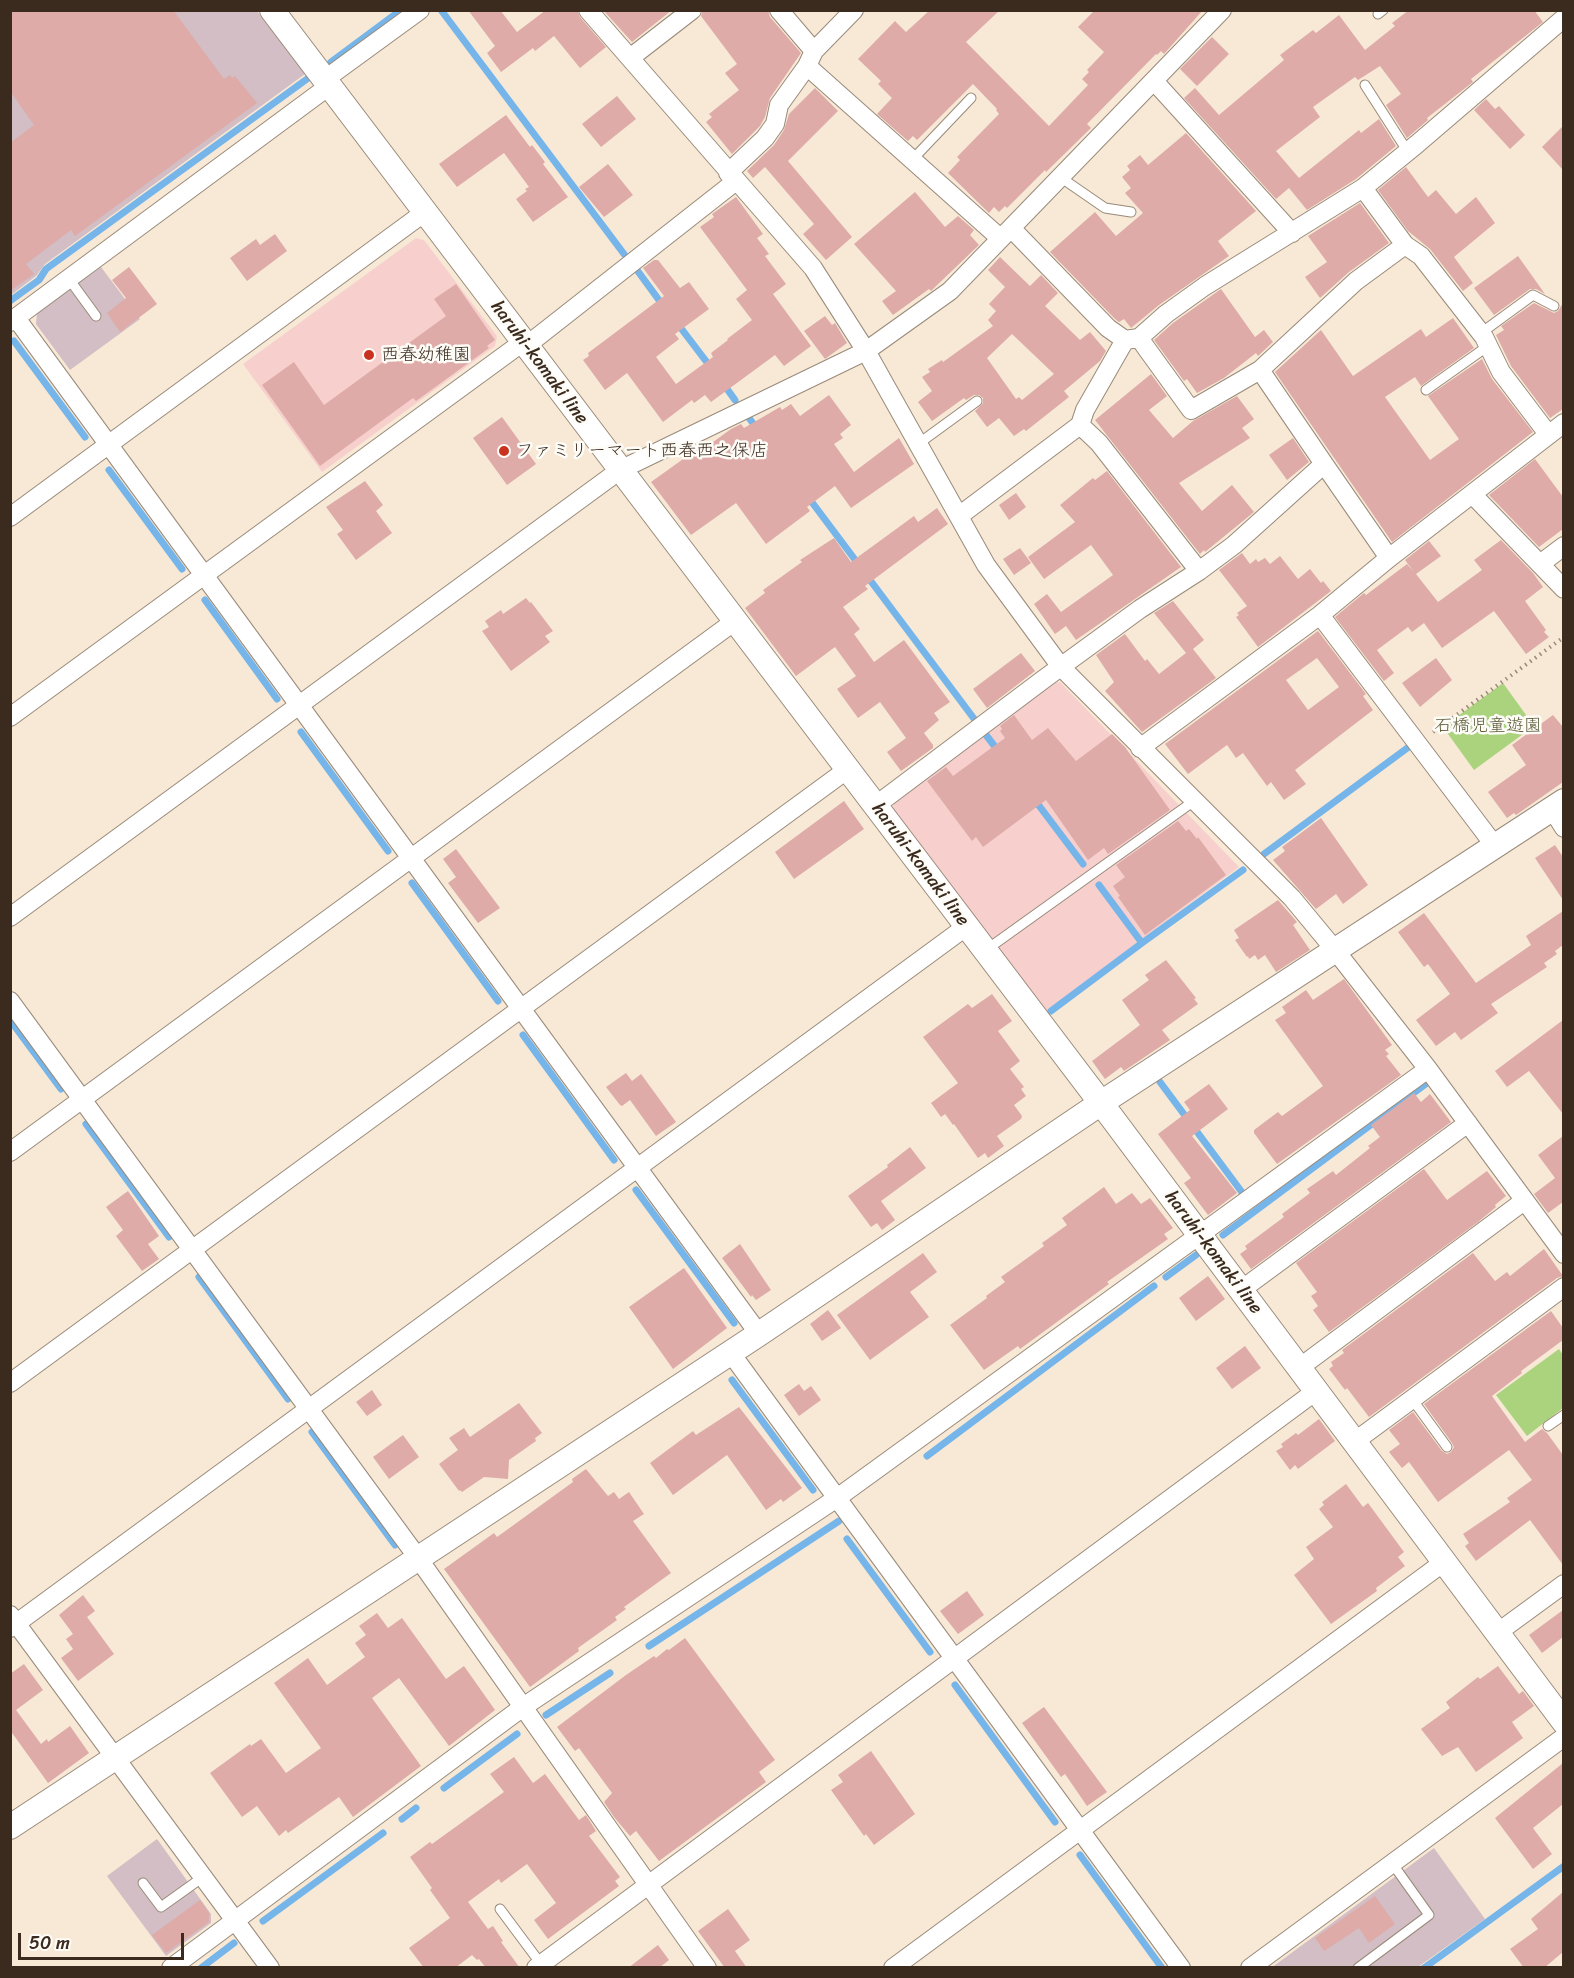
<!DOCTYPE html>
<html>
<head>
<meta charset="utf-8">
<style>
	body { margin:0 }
	#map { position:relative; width:1574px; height:1978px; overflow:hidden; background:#f7e9d5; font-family:Sriracha,sans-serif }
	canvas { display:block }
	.frame { position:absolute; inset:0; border:12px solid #3b2a1e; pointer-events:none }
	.scale { position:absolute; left:18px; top:1933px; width:166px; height:27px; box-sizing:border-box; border:3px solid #3b2a1e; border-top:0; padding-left:8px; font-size:18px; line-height:21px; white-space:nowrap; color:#3b2a1e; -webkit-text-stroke:4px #fdfcf7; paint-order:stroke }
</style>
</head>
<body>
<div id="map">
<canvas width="1574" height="1978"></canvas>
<div class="frame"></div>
<div class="scale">50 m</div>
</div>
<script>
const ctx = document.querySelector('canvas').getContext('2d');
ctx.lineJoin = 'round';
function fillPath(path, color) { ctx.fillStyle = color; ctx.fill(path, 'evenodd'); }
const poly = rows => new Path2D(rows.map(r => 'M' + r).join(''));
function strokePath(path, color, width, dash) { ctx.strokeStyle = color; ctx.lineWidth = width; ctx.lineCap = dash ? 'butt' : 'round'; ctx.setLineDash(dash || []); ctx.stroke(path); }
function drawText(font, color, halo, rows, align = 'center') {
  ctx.font = font + ' Sriracha,"Klee One",sans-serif'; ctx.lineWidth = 5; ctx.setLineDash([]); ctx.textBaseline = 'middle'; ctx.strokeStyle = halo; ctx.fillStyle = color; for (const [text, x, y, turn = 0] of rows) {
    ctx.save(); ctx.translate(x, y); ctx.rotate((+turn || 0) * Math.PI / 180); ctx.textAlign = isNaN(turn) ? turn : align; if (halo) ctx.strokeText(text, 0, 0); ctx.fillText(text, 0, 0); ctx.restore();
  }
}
fillPath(poly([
	[416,238,424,240,497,336,495,346,322,472,243,364],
	[1060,682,1239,867,1046,1011,893,808,894,801,1052,684]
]), '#f7d0ce');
fillPath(poly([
	[11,11,257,11,305,74,45,264,36,276,11,295],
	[101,267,140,319,70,370,36,324,37,313],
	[157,1839,211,1914,211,1923,166,1956,107,1876],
	[1434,1848,1485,1919,1418,1967,1271,1968]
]), '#d2bec4');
fillPath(poly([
	[1503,683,1534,726,1474,770,1443,727],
	[1559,1349,1563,1355,1563,1408,1527,1436,1496,1395]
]), '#abd37e');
strokePath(poly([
	[441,10,624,254],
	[331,62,401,10],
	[637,270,664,307],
	[10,301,39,280,46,269,307,79],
	[677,323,712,369],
	[14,341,85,437],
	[722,382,735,400],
	[749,418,758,430],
	[109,470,182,569],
	[808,497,859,565],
	[867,576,975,720],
	[205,600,277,699],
	[301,732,388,851],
	[986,735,999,752],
	[1034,799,1083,864],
	[1264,854,1410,746],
	[412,883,498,1001],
	[1142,943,1243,870],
	[1051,1011,1142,943,1099,885],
	[10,1020,61,1089],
	[523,1035,614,1160],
	[1160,1082,1244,1195],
	[86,1124,169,1237],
	[636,1190,734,1323],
	[1223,1235,1427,1083],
	[199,1277,288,1399],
	[1166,1277,1196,1255],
	[732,1380,813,1490],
	[312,1432,395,1545],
	[927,1456,1154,1286],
	[847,1539,930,1652],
	[649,1646,839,1521],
	[955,1685,1055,1822],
	[546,1715,610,1673],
	[444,1788,517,1734],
	[402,1819,416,1808],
	[1080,1855,1162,1968],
	[263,1921,383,1833],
	[201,1968,234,1943],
	[1424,1968,1564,1866]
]), '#76b5e9', 7);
fillPath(poly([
	[10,10,173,10,224,79,230,75,232,78,235,76,257,103,75,236,71,230,26,264,34,274,10,291,10,143,34,125,10,91],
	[468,10,500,10,517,32,546,10,577,10,580,17,606,47,580,68,554,36,535,51,533,48,501,72,487,53,495,46],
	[603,10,672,10,632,42],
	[703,10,768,10,770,17,801,53,770,98,765,117,760,126,732,154,706,122,712,117,709,114,739,90,725,73,737,64,701,16],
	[930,10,1000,10,966,42,1049,126,1088,85,1082,79,1089,72,1087,70,1104,52,1078,27,1095,10,1203,10,1164,54,1161,51,1157,55,1156,54,1087,124,1091,128,1046,172,1045,170,1007,208,1005,206,999,212,994,207,989,213,948,173,960,160,957,157,999,114,996,110,997,109,973,84,917,140,913,136,908,141,877,114,892,98,878,84,881,81,858,59,895,21,906,32],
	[1409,10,1534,10,1543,22,1471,79,1473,82,1427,118,1428,120,1407,138,1386,105,1401,94,1380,66,1358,80,1355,77,1313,107,1320,117,1276,151,1299,178,1359,130,1361,133,1379,119,1396,146,1356,179,1307,210,1289,188,1276,199,1184,98,1195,88,1219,115,1284,60,1280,55,1313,30,1316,33,1339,15,1365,50,1395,26,1392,23],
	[1212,37,1229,54,1197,86,1180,69],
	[815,88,838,111,788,161,852,237,826,260,803,234,814,224,765,167,753,178,747,171,774,145,784,130,789,114],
	[617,96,636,119,601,147,582,124],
	[1486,99,1495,109,1499,106,1525,135,1510,149,1474,110],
	[506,115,530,147,532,145,545,162,543,164,568,197,533,222,516,199,527,191,525,189,529,187,504,153,457,187,439,164],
	[1563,126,1563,170,1542,147],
	[1186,133,1256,211,1218,241,1229,256,1159,305,1131,328,1124,319,1119,322,1115,319,1050,252,1095,212,1116,236,1143,213,1125,193,1131,188,1122,177,1130,170,1127,166,1140,155,1148,165],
	[608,164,633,195,604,217,579,187],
	[1406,167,1428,197,1436,190,1456,214,1476,197,1495,223,1454,257,1473,283,1463,291,1430,249,1408,231,1378,190],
	[915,192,945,227,958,216,974,230,970,235,979,245,934,288,931,291,929,289,893,315,882,301,896,291,854,244],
	[736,197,763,234,757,238,769,254,765,256,786,284,773,294,811,346,784,366,775,355,711,402,705,395,694,403,692,400,663,422,627,373,605,390,583,360,589,356,588,353,664,296,643,268,654,260,658,260,680,288,689,282,709,309,675,334,679,339,656,357,676,384,713,357,711,353,728,340,727,339,752,320,736,299,747,290,700,227,714,217,712,214],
	[1360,203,1389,243,1349,272,1320,298,1305,277,1327,262,1308,236],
	[275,234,287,251,247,281,230,258,256,239,260,245],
	[1518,256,1545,294,1536,289,1530,289,1494,315,1474,288],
	[1000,257,1030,286,1041,275,1058,293,1045,306,1080,340,1090,332,1106,351,1100,361,1064,391,1069,397,1026,431,1024,429,1014,436,999,418,987,427,975,411,983,403,983,398,979,395,974,395,966,400,964,398,932,421,918,402,932,391,922,377,930,372,928,369,942,360,943,362,993,326,988,320,996,311,989,304,1005,287,988,270],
	[1012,334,1054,374,1022,400,1019,397,1016,399,987,358],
	[129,267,157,304,120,332,107,313,126,298,112,280],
	[456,284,495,340,487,346,489,348,416,401,413,398,320,466,262,385,294,362,324,405,446,316,434,299],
	[1221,289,1255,337,1264,330,1273,342,1258,356,1256,353,1224,378,1197,393,1187,379,1184,381,1154,340,1173,323],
	[1534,303,1554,313,1558,311,1563,303,1563,409,1550,418,1511,366,1496,335,1504,330,1501,326],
	[825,316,832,325,835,323,847,343,825,359,804,331],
	[1453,318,1474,348,1421,386,1415,377,1385,397,1430,460,1459,439,1428,396,1482,359,1492,379,1533,432,1392,542,1275,372,1321,330,1353,376,1421,329,1426,337],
	[1151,374,1167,396,1149,410,1173,438,1193,421,1237,396,1254,419,1242,428,1250,438,1179,483,1202,511,1232,485,1254,512,1205,552,1204,550,1200,554,1095,420],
	[829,395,851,425,840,434,843,438,834,444,854,472,899,438,914,464,851,508,835,486,807,507,810,511,766,544,736,503,691,535,651,482,707,442,709,445,731,429,741,424,744,428,780,407,782,410,791,404,800,416],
	[502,417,536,464,507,485,473,438],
	[1293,438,1309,462,1287,480,1269,455],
	[1535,459,1563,497,1563,529,1539,547,1489,495],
	[1107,471,1181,567,1076,640,1066,626,1055,634,1034,604,1047,594,1061,612,1113,575,1091,545,1044,579,1028,557,1075,522,1060,505,1093,478,1095,480],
	[365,481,383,505,376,511,392,533,356,560,337,534,343,530,326,507],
	[1016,493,1026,507,1009,520,999,505],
	[937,508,948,524,865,586,868,589,843,607,860,629,854,634,874,662,904,640,950,702,934,713,939,720,924,733,933,745,933,748,901,771,887,752,906,738,880,702,858,718,837,689,856,676,835,647,796,676,745,608,765,593,763,590,802,562,800,560,834,538,851,562,914,516,918,522],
	[1501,540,1533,573,1543,587,1525,601,1546,630,1544,632,1549,637,1526,654,1494,611,1442,648,1424,623,1412,632,1408,627,1377,650,1394,673,1384,681,1335,617,1364,593,1366,595,1407,564,1414,572,1405,560,1429,541,1441,556,1416,574,1438,602,1482,570,1474,560],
	[1020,548,1031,563,1014,575,1003,559],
	[1242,553,1250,564,1256,559,1258,562,1265,558,1270,564,1280,556,1298,579,1310,569,1321,583,1323,581,1331,591,1258,647,1236,617,1239,615,1237,613,1247,606,1219,570],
	[526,598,530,603,531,602,553,631,545,636,550,642,511,671,482,631,489,627,485,621,501,610,503,614],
	[1173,601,1204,640,1193,649,1216,678,1142,732,1105,691,1114,682,1096,655,1125,634,1145,661,1147,659,1159,674,1186,653,1154,613],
	[1318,631,1366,694,1363,696,1373,710,1295,770,1306,784,1284,800,1271,782,1267,786,1243,753,1236,758,1227,745,1188,774,1165,744],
	[1317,658,1339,687,1308,710,1286,680],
	[1021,653,1035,671,987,708,973,689],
	[1436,658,1452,680,1420,707,1402,683],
	[1014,715,1032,740,1048,728,1076,761,1112,734,1125,747,1170,810,1108,854,1104,848,1088,860,1046,800,983,847,976,837,972,841,927,781,946,767,953,776,1005,738,1000,731,1002,729,1000,726],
	[1553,715,1563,727,1563,782,1516,815,1514,813,1507,818,1488,792,1526,765,1512,745],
	[844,801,864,829,794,879,775,852],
	[1321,818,1368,885,1343,904,1336,894,1316,909,1273,860,1285,851,1282,847],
	[1178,821,1186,831,1189,829,1197,839,1198,837,1226,875,1145,935,1118,897,1120,896,1113,886,1125,877,1116,865],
	[1555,845,1563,857,1563,900,1535,858],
	[456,849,500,908,478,923,448,883,456,877,443,859],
	[1278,900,1297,922,1293,925,1310,950,1276,972,1265,955,1258,960,1255,955,1249,959,1248,956,1247,957,1235,940,1239,938,1234,930],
	[1563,911,1563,945,1555,951,1557,954,1544,963,1547,967,1491,1004,1498,1013,1461,1040,1455,1032,1436,1046,1416,1020,1450,994,1428,964,1424,967,1398,932,1424,913,1476,983,1531,945,1526,936],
	[1166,960,1196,998,1194,999,1198,1004,1162,1030,1170,1040,1124,1071,1121,1067,1105,1079,1092,1061,1140,1025,1122,1000,1149,980,1145,975],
	[1344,979,1392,1045,1385,1050,1389,1054,1386,1056,1401,1075,1277,1164,1254,1133,1254,1130,1278,1112,1282,1116,1323,1086,1275,1020,1286,1013,1282,1007,1306,990,1313,1000],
	[992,994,1012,1021,998,1031,1020,1061,1010,1069,1024,1087,1021,1089,1026,1096,1014,1105,1022,1116,1021,1119,997,1136,1004,1146,988,1158,985,1153,978,1158,954,1124,953,1125,945,1114,941,1117,931,1103,958,1083,923,1037,968,1004,972,1008],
	[1563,1020,1563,1114,1529,1071,1507,1087,1495,1071],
	[626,1073,632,1081,641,1074,676,1122,656,1136,630,1100,622,1106,620,1105,606,1087],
	[1209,1084,1228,1109,1192,1136,1237,1193,1208,1215,1184,1183,1191,1178,1158,1134,1190,1110,1184,1102],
	[1414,1093,1421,1102,1430,1094,1451,1122,1251,1269,1240,1254,1247,1249,1245,1246,1284,1217,1282,1214,1310,1193,1307,1189,1333,1171,1336,1175,1370,1148,1368,1146,1380,1137,1371,1125],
	[1563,1136,1563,1202,1548,1213,1534,1194,1555,1178,1538,1155],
	[910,1147,926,1168,881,1201,895,1220,882,1230,877,1223,871,1227,848,1196,888,1167,887,1165],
	[1424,1169,1447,1200,1487,1171,1506,1196,1495,1205,1496,1207,1478,1222,1329,1332,1313,1310,1318,1306,1311,1296,1317,1292,1296,1263],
	[1104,1187,1116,1204,1132,1193,1141,1204,1150,1198,1173,1228,1164,1234,1168,1239,1107,1282,1109,1284,1020,1349,1018,1346,984,1370,950,1325,987,1298,986,1296,1005,1282,1001,1277,1044,1246,1042,1243,1067,1225,1062,1218],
	[128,1191,159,1236,148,1244,159,1259,142,1271,116,1236,123,1230,106,1207],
	[740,1244,771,1290,756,1300,752,1295,751,1297,722,1258],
	[1544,1249,1563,1276,1557,1278,1369,1417,1347,1388,1345,1390,1329,1369,1333,1366,1331,1362,1344,1353,1342,1350,1473,1253,1495,1281,1507,1272,1510,1276],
	[923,1253,937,1272,910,1292,929,1317,870,1360,837,1315],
	[684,1268,727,1328,673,1369,629,1307],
	[1208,1276,1225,1299,1196,1321,1179,1298],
	[828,1310,841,1328,822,1341,810,1324],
	[1551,1311,1563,1328,1563,1340,1521,1371,1522,1373,1492,1396,1525,1442,1542,1429,1547,1433,1563,1455,1563,1565,1530,1520,1476,1561,1465,1546,1469,1543,1463,1534,1510,1502,1507,1498,1532,1480,1509,1450,1438,1502,1409,1462,1402,1468,1389,1452,1400,1444,1389,1430,1413,1412,1442,1451,1447,1454,1451,1452,1454,1447,1452,1443,1424,1404],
	[1245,1346,1261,1368,1232,1389,1216,1368],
	[799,1384,804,1391,811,1386,821,1400,799,1416,784,1395],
	[372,1390,382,1405,367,1416,356,1402],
	[519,1403,542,1433,535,1438,536,1441,509,1460,508,1479,484,1477,462,1492,460,1490,459,1491,439,1464,458,1450,449,1438,464,1428,470,1437],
	[739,1407,802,1488,783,1502,781,1499,766,1510,727,1455,673,1495,650,1463,693,1431,696,1435],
	[1319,1419,1335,1441,1298,1469,1295,1465,1290,1470,1276,1451,1283,1447,1281,1444,1296,1433,1298,1435],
	[403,1435,419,1457,389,1479,373,1457],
	[586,1469,608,1496,614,1492,619,1499,629,1492,644,1514,633,1521,671,1573,624,1607,626,1609,615,1617,617,1620,578,1648,579,1651,530,1687,444,1569,494,1533,497,1537,573,1482,572,1479],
	[1346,1484,1363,1507,1368,1503,1404,1552,1398,1557,1405,1566,1376,1588,1377,1591,1331,1624,1294,1575,1314,1559,1306,1547,1333,1527,1319,1509,1324,1505,1322,1502],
	[967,1591,984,1615,958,1634,940,1611],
	[83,1595,95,1611,87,1617,114,1654,78,1681,61,1658,73,1649,66,1639,73,1634,59,1615],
	[1563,1610,1563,1637,1542,1653,1529,1635],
	[377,1613,388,1628,402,1618,446,1679,464,1666,495,1710,449,1746,399,1678,372,1698,421,1766,353,1817,339,1797,288,1833,286,1830,279,1836,257,1806,242,1817,210,1773,250,1744,251,1746,261,1739,286,1773,321,1748,274,1683,308,1658,327,1685,365,1657,355,1643,366,1635,359,1626],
	[685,1638,775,1760,759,1772,766,1782,659,1861,636,1831,630,1836,614,1817,604,1802,612,1793,579,1748,575,1751,557,1727,626,1675,654,1656,656,1658,667,1649,669,1650],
	[24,1664,43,1690,16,1710,41,1744,47,1739,48,1742,70,1726,89,1753,48,1783,10,1730,10,1674],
	[1498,1666,1519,1694,1523,1691,1534,1706,1512,1722,1523,1738,1476,1772,1458,1747,1442,1756,1421,1729,1450,1708,1446,1702,1478,1677,1480,1679],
	[1044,1707,1107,1792,1087,1806,1065,1774,1061,1777,1022,1723],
	[871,1751,915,1814,874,1845,866,1834,864,1836,831,1790,843,1782,838,1775],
	[514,1757,533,1783,545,1774,579,1820,586,1815,596,1831,589,1836,620,1877,615,1881,619,1886,548,1939,534,1920,556,1903,527,1864,501,1883,499,1879,468,1902,488,1929,493,1926,503,1941,501,1942,520,1968,486,1968,479,1959,477,1960,472,1955,455,1968,424,1968,409,1948,450,1918,430,1890,432,1888,410,1857,430,1842,432,1844,504,1792,490,1774],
	[1563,1763,1563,1804,1533,1828,1552,1854,1533,1869,1495,1818],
	[1563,1892,1563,1952,1544,1968,1524,1968,1510,1949,1538,1929,1531,1919],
	[1375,1896,1395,1924,1369,1943,1359,1928,1324,1951,1315,1938],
	[200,1900,209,1913,209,1922,166,1953,152,1935],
	[728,1909,750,1940,735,1951,747,1968,725,1968,698,1931],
	[658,1945,669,1960,659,1968,628,1968]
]), '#deaba8');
const lane = poly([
	[1378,14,1383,10],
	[1365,85,1408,152],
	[912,160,971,98],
	[1060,177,1105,208,1131,212],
	[69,279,96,316],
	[1481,333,1533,295,1554,306],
	[1426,390,1488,346],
	[918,444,977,401],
	[986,950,1194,801],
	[1412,1399,1447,1447],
	[1548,1426,1564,1415],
	[143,1883,161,1907,203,1877],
	[500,1909,541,1964],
	[1358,1968,1429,1915,1392,1863]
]);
const street = poly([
	[588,10,813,268,866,351,986,565,1061,667,1292,898,1335,950,1428,1069,1564,1254],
	[779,10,814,51],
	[630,58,692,10],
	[807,66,1000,238],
	[324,80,420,10],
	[1154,81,1292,233],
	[728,173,765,138,775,124,779,105,807,66,814,51,854,10],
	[1363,188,1405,245],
	[1011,228,1108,328,1125,340,1139,338,1166,314,1205,286,1363,188,1417,144,1564,18],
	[16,318,759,1334],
	[10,322,329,86],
	[1139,338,1191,410,1260,370,1356,281,1405,245,1421,256,1484,337,1501,372,1548,434],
	[526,346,736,181],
	[1080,425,1099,443,1199,571],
	[1324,464,1389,558],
	[1472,494,1564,589],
	[959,516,1080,425,1085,410,1125,340],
	[10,517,425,212],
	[1540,564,1564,546],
	[1320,615,1495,846],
	[10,717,523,342],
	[1140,748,1320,615,1389,558,1564,423],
	[875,806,1044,679,1140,609,1199,571,1234,545,1324,464,1260,370],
	[1552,809,1564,828],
	[10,917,620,470,866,351,950,291,1222,10],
	[10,1001,418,1558,707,1968],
	[10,1152,735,621],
	[1241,1290,1468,1123],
	[730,1352,1181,1968],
	[1299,1368,1524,1201],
	[10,1383,848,769],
	[1354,1442,1564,1287],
	[10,1615,270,1968],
	[10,1628,967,926],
	[1497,1633,1564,1584],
	[171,1968,523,1707,837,1498,1428,1069],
	[536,1968,1316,1391],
	[893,1968,1444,1562],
	[1250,1968,1564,1737]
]);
const secondary = poly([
	[272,10,1101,1103,1564,1722],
	[10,1827,759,1334,1101,1103,1564,801]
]);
strokePath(lane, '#998a7a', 11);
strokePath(street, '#998a7a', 20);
strokePath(secondary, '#998a7a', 26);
strokePath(poly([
	[1433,732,1564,637]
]), '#998a7a', 4, [1.5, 4.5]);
strokePath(lane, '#fff', 9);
strokePath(street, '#fff', 18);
strokePath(secondary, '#fff', 24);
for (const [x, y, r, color] of [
	[369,355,6,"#c8321e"],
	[504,451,6,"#c8321e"]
]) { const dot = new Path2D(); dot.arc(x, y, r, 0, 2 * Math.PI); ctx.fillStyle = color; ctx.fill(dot); strokePath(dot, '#fdfcf7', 2); }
drawText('18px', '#3b2a1e', '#fdfcf7', [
	["西春幼稚園",381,355],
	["ファミリーマート西春西之保店",516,451]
], 'left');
drawText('18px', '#3b2a1e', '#fdfcf7', [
	["haruhi-komaki line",539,363,53],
	["haruhi-komaki line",920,865,53],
	["haruhi-komaki line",1213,1253,53]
]);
drawText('18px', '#5d5d3b', '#fdfcf7', [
	["石橋児童遊園",1488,726]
]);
</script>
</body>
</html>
